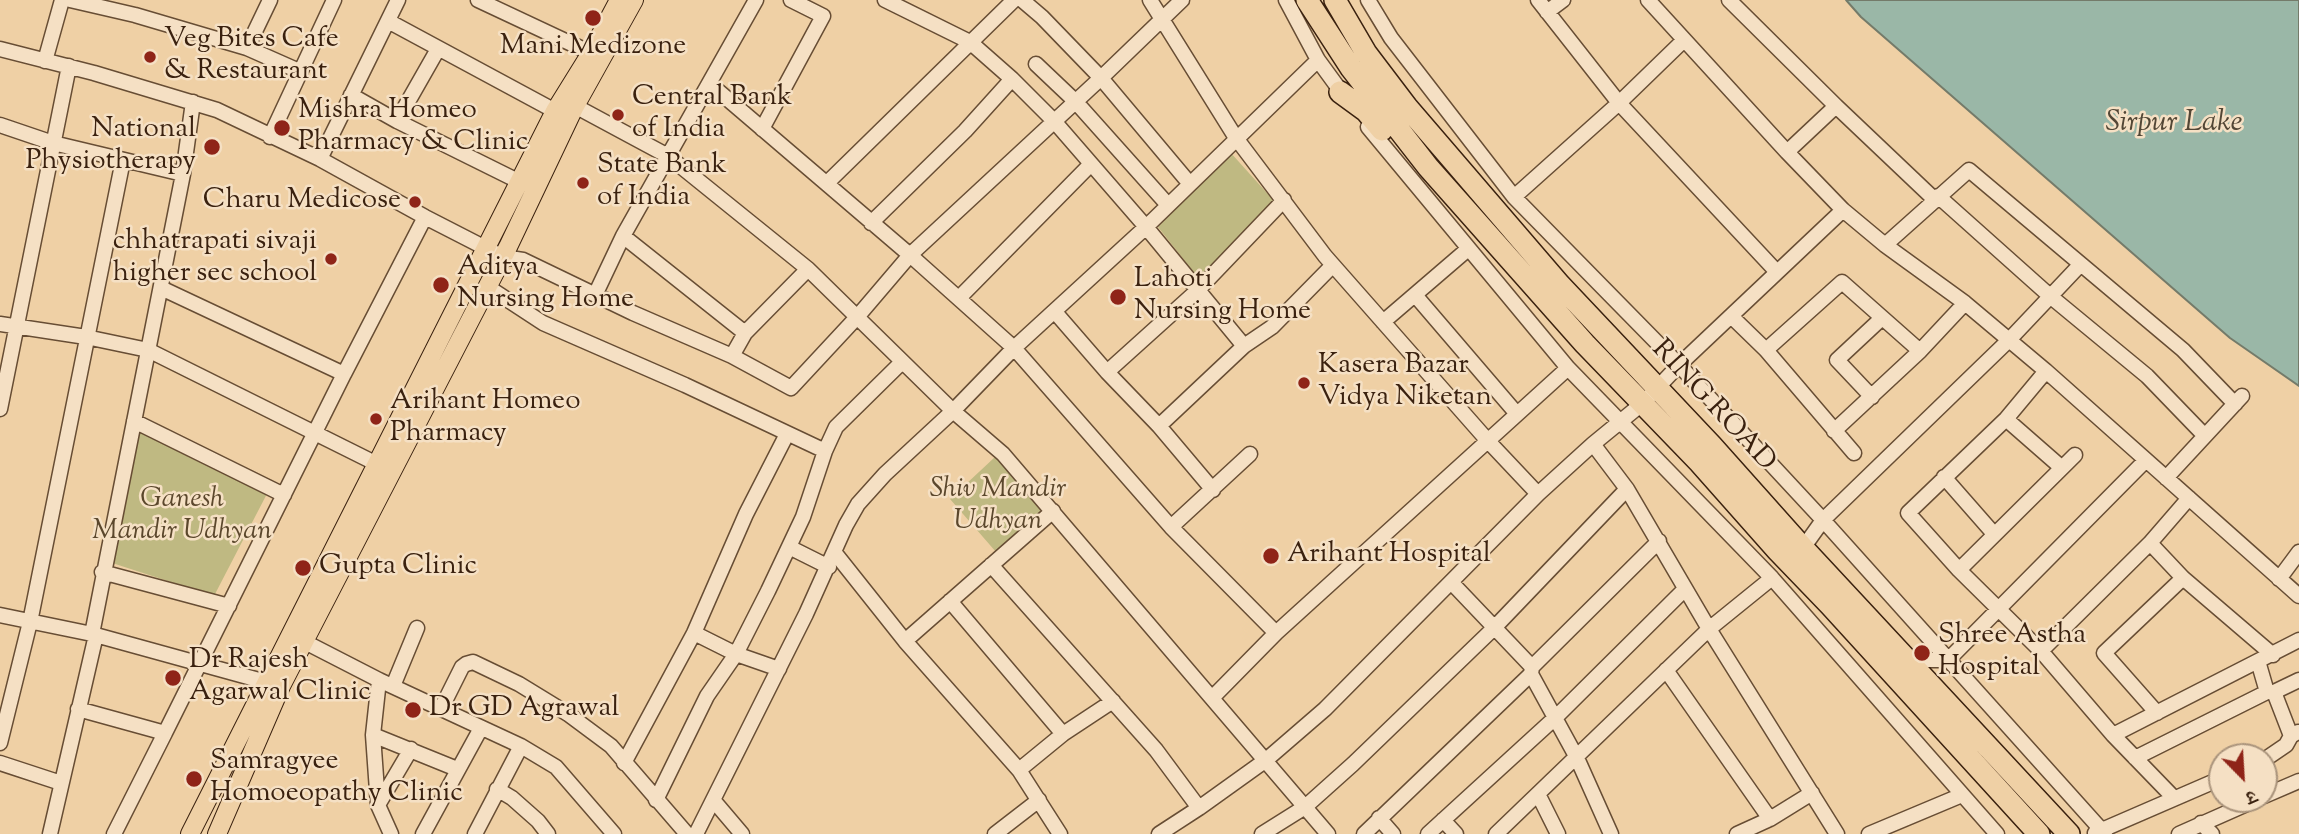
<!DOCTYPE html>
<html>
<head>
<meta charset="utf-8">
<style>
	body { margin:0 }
	#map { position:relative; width:2299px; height:834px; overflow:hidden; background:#efd0a5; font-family:"Sorts Mill Goudy","Noto Serif Devanagari",serif }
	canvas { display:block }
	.north { position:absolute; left:2208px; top:743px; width:70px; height:70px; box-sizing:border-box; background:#f5e0c4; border:2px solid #aa947c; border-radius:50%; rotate:156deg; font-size:19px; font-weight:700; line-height:28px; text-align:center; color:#3a210f }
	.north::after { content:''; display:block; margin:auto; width:24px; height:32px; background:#8f2418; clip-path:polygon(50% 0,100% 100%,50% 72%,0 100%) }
</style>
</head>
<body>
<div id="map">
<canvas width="2299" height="834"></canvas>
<div class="north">उ</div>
</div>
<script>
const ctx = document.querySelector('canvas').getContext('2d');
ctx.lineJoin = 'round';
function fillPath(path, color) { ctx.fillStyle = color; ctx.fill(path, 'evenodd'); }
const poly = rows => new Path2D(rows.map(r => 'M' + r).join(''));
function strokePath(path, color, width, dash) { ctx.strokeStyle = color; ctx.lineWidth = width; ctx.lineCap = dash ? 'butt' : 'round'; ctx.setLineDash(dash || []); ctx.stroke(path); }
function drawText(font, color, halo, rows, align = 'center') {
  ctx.font = font + ' "Sorts Mill Goudy",serif'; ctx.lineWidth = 5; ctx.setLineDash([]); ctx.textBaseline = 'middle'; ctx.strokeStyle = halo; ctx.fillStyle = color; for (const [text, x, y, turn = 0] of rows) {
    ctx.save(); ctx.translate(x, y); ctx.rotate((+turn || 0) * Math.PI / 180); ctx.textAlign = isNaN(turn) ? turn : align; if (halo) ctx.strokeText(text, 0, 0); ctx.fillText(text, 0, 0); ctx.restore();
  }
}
fillPath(poly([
	[1230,152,1276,203,1199,279,1158,227],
	[138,428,271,486,214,596,103,560],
	[995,457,1045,509,996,552,950,499]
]), '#bfb982');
const water = poly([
	[1846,0,2299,0,2299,386,2230,338,1861,17,1846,0]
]);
fillPath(water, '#9ab7a7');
strokePath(water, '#747b6a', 2);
const minor = poly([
	[70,0,135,15,247,48,299,71],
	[478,0,591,53],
	[885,0,970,42,1012,79,1054,121,1146,227,1244,346],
	[1022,0,1042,17,1101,78,1190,184],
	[1150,0,1236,138,1325,256,1488,441,1538,494],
	[1286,0,1318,60,1345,97],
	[1368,0,1391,38,1514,197,1679,365,1823,520,2105,834],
	[1538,0,1619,103,1776,271],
	[1648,0,1787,152,1843,210,1885,245,1965,303,2046,371,2299,596],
	[1729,0,1836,106],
	[1547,12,1563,0],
	[388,21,555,111],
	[247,48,270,0],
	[0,49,94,73,217,110,320,159,425,217,503,257,523,260,633,313,732,356,791,388,858,316,910,255,1101,78,1182,0],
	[45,61,62,0],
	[1036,64,1075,101,1168,205],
	[710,84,910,255,1014,348,1171,527,1276,633],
	[351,95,397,121,520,182],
	[575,106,668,156,808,269,953,411,1003,454,1328,834],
	[397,121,438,49],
	[0,125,53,143,183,174],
	[1368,127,1568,368,1772,578,1997,834],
	[762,129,823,16,791,0],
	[270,137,334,0],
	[1787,152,1836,106,1934,199],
	[320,159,398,0],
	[827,183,1014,0],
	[1938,196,2050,296,2147,376,2205,436],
	[1514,197,1619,103,1684,40],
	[871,223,965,131,1012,79],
	[623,236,745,333],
	[1885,245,1969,170,2183,350,2235,404],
	[488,287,543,323,685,385,825,451],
	[161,288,344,374,165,733],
	[596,293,623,236,756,0],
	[1415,295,1517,414],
	[959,298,1091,164],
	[1055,312,1107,372,1159,426,1213,490],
	[1731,316,1766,350,1854,453],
	[1383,322,1468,249],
	[0,324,86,337,148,350,377,464],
	[1766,350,1842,282,1920,351],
	[732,356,745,333,808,269],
	[2046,371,2006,419,1908,513,1959,570,2041,651,2113,735,2174,798],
	[1107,372,1198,290,1284,200],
	[344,374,425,217],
	[1872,397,1837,360,1882,318],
	[0,409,69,66],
	[2006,419,2062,468],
	[134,421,284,495],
	[1159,426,1244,346,1272,327,1333,265],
	[1834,431,1920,351,1965,303],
	[1593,444,1627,489,1709,629,1837,834],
	[1944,477,1994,534],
	[2166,478,2242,396],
	[1171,527,1250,454],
	[2150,543,2183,578,2273,655],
	[789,547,829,567],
	[1803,548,1823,520,2009,340,2080,265],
	[835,553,905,641,1019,770,1060,834],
	[991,565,1156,750,1199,808],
	[1959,570,2075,455],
	[102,572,229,606],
	[2279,579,2299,552],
	[1451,582,1532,667,1531,674,1577,758,1611,834],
	[950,601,1063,734],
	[0,615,92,634,277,685],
	[694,633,736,654,779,669],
	[92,634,183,174,193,102],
	[295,639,305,642,379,680,521,746,556,767,614,834],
	[905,641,1053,511],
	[2041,651,2150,543,2189,498],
	[1909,660,1948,660,2146,460],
	[2258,661,2267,692,2274,692,2291,736],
	[1532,667,1659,541],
	[1666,670,1770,819,1812,793],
	[379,680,373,735,378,805,391,834],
	[393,686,417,628],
	[2274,692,2299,680],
	[1213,697,1276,633,1568,368],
	[78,709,165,733,114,834],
	[441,709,462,667,466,664,473,662,519,684,568,714,611,746,687,834],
	[2157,713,2104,653,2183,578],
	[373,735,457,769],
	[2113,735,2299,640],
	[0,743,30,622,123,160],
	[2135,758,2267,692],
	[2264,760,2286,745,2291,736,2298,732],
	[0,763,61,783],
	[624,763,694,633,746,514,787,434],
	[1019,770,1063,734,1113,701],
	[497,789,512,798,538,821,548,834],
	[1538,794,1558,834],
	[2264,796,2299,781],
	[656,800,707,696,736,654,768,591,803,517,825,451,836,427,902,362],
	[714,801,742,834],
	[378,805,411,749],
	[1379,818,1393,834],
	[1443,820,1456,834],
	[2201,823,2212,834],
	[2095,833,2222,778],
	[50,834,96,635],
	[423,834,481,728],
	[475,834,521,746],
	[696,834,806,614,846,525,858,504,885,474,953,411,1014,348,1146,227,1318,60],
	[995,834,1039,800],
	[1159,834,1199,808,1266,760,1325,709,1538,494,1593,444,1643,403,1679,365,1843,210],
	[1262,834,1305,807,1353,764,1494,628,1627,489],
	[1364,834,1531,674],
	[1428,834,1556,717,1685,589],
	[1496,834,1709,629,1772,578],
	[1737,834,1770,819],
	[1869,834,1962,795],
	[2179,834,2258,799]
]);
const major = poly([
	[190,834,555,111,591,53,619,0],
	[217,834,281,686,508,247,575,106,634,0]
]);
const highway = poly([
	[1307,0,1351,68,1428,167,1585,344,1700,463,1778,551,1830,605,2039,834],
	[1335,0,1366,53,1407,107,1560,285,1712,446,1803,548,2069,834],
	[1340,92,1366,111,1382,130]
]);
strokePath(minor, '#674d34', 17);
strokePath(major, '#3a210f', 20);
strokePath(highway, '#3a210f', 24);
strokePath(minor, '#f5e0c4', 14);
strokePath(major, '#efd0a5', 18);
strokePath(highway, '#efd0a5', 21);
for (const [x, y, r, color] of [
	[593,18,9,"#8f2418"],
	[150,57,7,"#8f2418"],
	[618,115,7,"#8f2418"],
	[282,128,9,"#8f2418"],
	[212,147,9,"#8f2418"],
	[583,183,7,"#8f2418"],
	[415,202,7,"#8f2418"],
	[331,259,7,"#8f2418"],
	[441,285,9,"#8f2418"],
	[1118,297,9,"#8f2418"],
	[1304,383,7,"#8f2418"],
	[376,419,7,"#8f2418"],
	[1271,556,9,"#8f2418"],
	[303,568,9,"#8f2418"],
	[1922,653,9,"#8f2418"],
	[173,678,9,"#8f2418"],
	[413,710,9,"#8f2418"],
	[194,779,9,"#8f2418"]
]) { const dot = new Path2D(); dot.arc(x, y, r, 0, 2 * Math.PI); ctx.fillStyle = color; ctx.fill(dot); strokePath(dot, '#f5e0c4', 2.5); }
drawText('28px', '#3a210f', '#f5e0c4', [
	["Veg Bites Cafe",164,41],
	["& Restaurant",164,73],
	["Mani Medizone",593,48,"center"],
	["Central Bank",632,99],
	["of India",632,131],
	["Mishra Homeo",298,112],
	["Pharmacy & Clinic",298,144],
	["National",196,131,"right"],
	["Physiotherapy",196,163,"right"],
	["State Bank",597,167],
	["of India",597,199],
	["Charu Medicose",401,202,"right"],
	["chhatrapati sivaji",317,243,"right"],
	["higher sec school",317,275,"right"],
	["Aditya",457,269],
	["Nursing Home",457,301],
	["Lahoti",1134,281],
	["Nursing Home",1134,313],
	["Kasera Bazar",1318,367],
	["Vidya Niketan",1318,399],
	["Arihant Homeo",390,403],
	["Pharmacy",390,435],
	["Arihant Hospital",1287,556],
	["Gupta Clinic",319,568],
	["Shree Astha",1938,637],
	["Hospital",1938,669],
	["Dr Rajesh",189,662],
	["Agarwal Clinic",189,694],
	["Dr GD Agrawal",429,710],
	["Samragyee",210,763],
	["Homoeopathy Clinic",210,795]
], 'left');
drawText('28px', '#3a210f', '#f5e0c4', [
	["RING ROAD",1712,407,47]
]);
drawText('italic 28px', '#5b472c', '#f5e0c4', [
	["Shiv Mandir",998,491],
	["Udhyan",998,523],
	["Ganesh",182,501],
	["Mandir Udhyan",182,533]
]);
drawText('italic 30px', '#524635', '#f5e0c4', [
	["Sirpur Lake",2174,125]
]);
</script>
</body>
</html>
